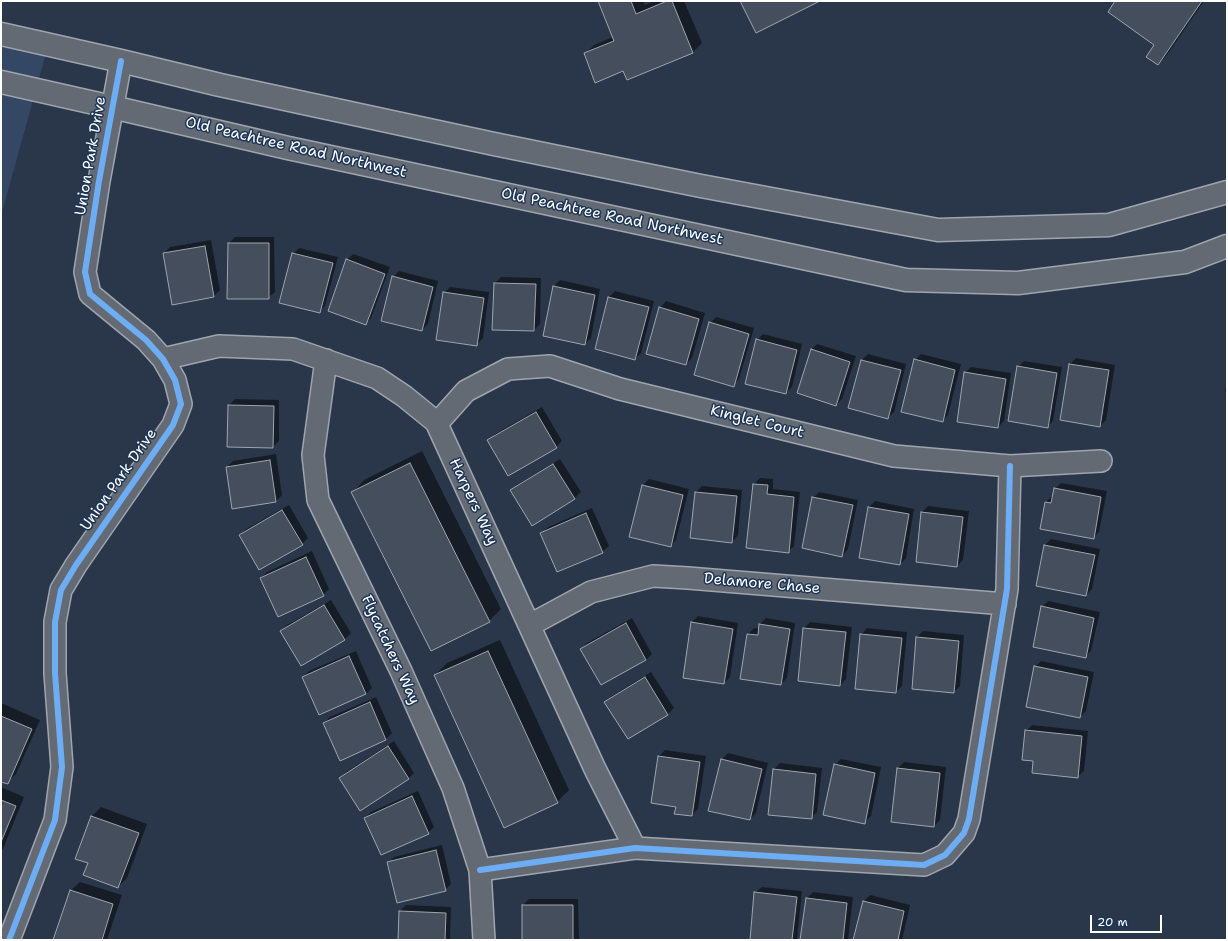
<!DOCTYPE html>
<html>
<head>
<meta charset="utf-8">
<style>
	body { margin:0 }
	#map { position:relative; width:1228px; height:941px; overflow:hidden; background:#2a374a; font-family:"Shantell Sans",sans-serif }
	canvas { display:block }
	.frame { position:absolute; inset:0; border:2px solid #fff; pointer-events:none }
	.scale { position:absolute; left:1090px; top:915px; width:72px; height:18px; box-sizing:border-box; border:2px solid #fff; border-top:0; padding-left:5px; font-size:12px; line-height:14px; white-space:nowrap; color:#fff; -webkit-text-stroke:3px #1d3557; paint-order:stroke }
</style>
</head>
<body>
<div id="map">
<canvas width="1228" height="941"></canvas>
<div class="frame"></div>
<div class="scale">20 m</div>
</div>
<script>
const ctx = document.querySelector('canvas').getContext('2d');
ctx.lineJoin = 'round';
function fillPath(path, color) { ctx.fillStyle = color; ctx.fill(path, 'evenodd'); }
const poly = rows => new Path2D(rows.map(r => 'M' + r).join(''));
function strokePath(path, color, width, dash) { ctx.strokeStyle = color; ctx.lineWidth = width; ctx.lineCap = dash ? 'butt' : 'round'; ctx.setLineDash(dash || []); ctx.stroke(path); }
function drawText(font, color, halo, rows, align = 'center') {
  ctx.font = font + ' "Shantell Sans",sans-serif'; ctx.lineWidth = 3; ctx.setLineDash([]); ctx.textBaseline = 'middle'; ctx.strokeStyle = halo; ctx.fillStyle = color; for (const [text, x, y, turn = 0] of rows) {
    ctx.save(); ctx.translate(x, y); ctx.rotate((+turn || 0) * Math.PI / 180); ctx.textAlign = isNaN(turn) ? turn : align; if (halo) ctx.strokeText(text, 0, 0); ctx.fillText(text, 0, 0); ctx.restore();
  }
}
fillPath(poly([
	[1,24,51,35,1,216]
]), '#344865');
fillPath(poly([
	[599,1,643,1,645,5,655,1,684,1,702,43,693,52,624,70,585,54,594,45,613,37],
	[1117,1,1204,1,1167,55,1158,64,1156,44],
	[235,237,274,237,275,292,268,298,229,243],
	[211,240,220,290,214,296,164,253,170,247],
	[299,248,338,257,325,306,319,312,293,254],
	[353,254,390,267,371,318,365,324,347,260],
	[399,271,438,281,428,324,422,330,393,277],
	[501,277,541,278,540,324,534,330,495,283],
	[560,280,600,289,591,338,585,344,554,286],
	[450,287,489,292,483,338,477,344,444,293],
	[615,291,654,301,641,353,635,359,596,348,609,297],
	[666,301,705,313,692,358,686,364,660,308],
	[716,317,754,328,739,379,733,385,710,323],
	[763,334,802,344,792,387,786,393,757,340],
	[817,344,856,356,842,399,836,405,811,350],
	[868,354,906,364,894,412,888,418,849,407,862,360],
	[921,354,961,364,948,415,942,421,915,360],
	[1076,358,1115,365,1106,420,1100,426,1070,364],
	[1024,361,1062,367,1053,421,1047,427,1018,367],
	[971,367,1011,373,1004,421,998,427,965,373],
	[1227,387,1227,398,1225,389],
	[235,399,279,400,279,441,273,447,228,446,229,405],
	[542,407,562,441,556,447,489,440,495,434],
	[422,451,501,609,489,621,353,492,364,480],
	[276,454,282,495,276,501,233,508,227,467,233,461],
	[560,459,581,492,575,498,532,524,511,491,517,485],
	[760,478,773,479,773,489,800,492,794,546,788,552,747,547,754,484],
	[649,479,689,489,676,540,670,546,630,536,643,485],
	[1061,483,1107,491,1099,532,1093,538,1046,502,1052,496,1054,497,1055,489],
	[702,486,742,490,738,535,732,542,696,492],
	[819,492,858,500,848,549,842,556,813,498],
	[875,501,914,509,906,558,900,564,869,507],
	[289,505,308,538,302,544,240,535,246,529],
	[928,506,969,511,963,560,957,566,922,512],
	[592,508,609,546,602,552,542,533,548,527],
	[1051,539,1100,549,1092,589,1086,595,1045,545],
	[312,551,329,589,323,595,261,578,267,572],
	[331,600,351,633,345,639,301,665,281,631,287,625],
	[1048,601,1100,612,1091,651,1085,657,1042,607],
	[698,616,738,623,730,677,724,683,692,622],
	[632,618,652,654,646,660,581,649,587,643],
	[766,618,795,623,787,678,781,684,748,634,754,628,760,629,760,624],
	[810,622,852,627,846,679,840,685,804,628],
	[867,628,907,632,902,686,896,692,861,635],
	[923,631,964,635,960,686,954,692,917,637],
	[500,640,569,790,557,802,435,675,447,663],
	[356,651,372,688,366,694,320,714,303,677,309,671],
	[1041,661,1094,672,1086,711,1080,717,1035,667],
	[651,672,674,708,668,714,628,738,606,702,612,696],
	[376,697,392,733,386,739,341,760,324,723,330,717],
	[1,703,40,720,16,774,7,783,1,780],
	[1032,725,1088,731,1084,771,1077,777,1034,760,1026,731],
	[394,741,414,773,408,779,340,778,346,772],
	[665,750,706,756,698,809,692,815,677,806,652,803,659,756],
	[728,753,768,763,756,813,750,819,722,759],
	[841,759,881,767,871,816,864,823,835,765],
	[904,762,946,767,940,820,934,826,898,768],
	[780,763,822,768,817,812,811,818,769,814,774,769],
	[1,787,24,797,3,849,1,851],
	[418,791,434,827,428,833,365,818,371,812],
	[101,807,147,824,127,878,118,887,89,863,76,858,92,816],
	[442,845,451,884,445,890,388,863,394,857],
	[80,882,122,895,107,940,55,940,70,891],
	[762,887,802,891,797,939,796,940,751,940,755,893],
	[813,892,853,897,848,940,801,940,807,898],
	[870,895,910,905,902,940,854,940,864,901],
	[529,899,578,899,579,940,523,940,523,905],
	[406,905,451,907,450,940,399,940,400,911]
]), '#0007');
const building = poly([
	[598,1,631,1,636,14,667,1,672,1,693,53,627,80,623,71,595,83,584,53,614,41,598,1],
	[740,1,820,1,756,33,740,1],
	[1115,1,1202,1,1158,65,1146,57,1154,45,1108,12,1115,1],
	[228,243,269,243,269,299,227,299,228,243],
	[205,246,214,297,172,305,163,253,205,246],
	[292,253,333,263,320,313,279,303,292,253],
	[346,259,385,274,366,325,328,311,346,259],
	[392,276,433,287,422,331,381,321,392,276],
	[494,283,536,284,534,331,492,330,494,283],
	[553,286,595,295,585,345,543,336,553,286],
	[443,292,484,298,477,346,436,340,443,292],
	[608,297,649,307,635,360,595,349,608,297],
	[659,307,699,319,686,365,646,354,659,307],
	[709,322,749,334,734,387,694,375,709,322],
	[756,339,797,350,786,394,745,384,756,339],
	[811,349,850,362,836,406,797,393,811,349],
	[914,359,955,370,943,422,901,412,914,359],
	[861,360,901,370,888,419,848,408,861,360],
	[1069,364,1109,370,1100,427,1060,420,1069,364],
	[1017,366,1057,373,1048,428,1008,421,1017,366],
	[964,372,1006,379,998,428,957,422,964,372],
	[228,405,274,406,273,448,227,447,228,405],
	[536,412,557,448,508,476,487,440,536,412],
	[270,460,276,502,232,509,226,467,270,460],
	[410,463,490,622,431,651,351,492,410,463],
	[553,464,575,499,532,526,510,490,553,464],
	[753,484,768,485,767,494,794,497,789,553,746,548,753,484],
	[642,485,683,495,671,547,629,537,642,485],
	[1054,488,1101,497,1094,539,1040,529,1045,502,1051,503,1054,488],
	[695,492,737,496,732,543,690,538,695,492],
	[812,497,853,505,842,557,802,548,812,497],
	[868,507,909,514,900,565,859,558,868,507],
	[282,510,303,545,259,570,239,535,282,510],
	[921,512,963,517,957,567,916,562,921,512],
	[586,513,603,553,557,572,540,533,586,513],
	[1044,545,1095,555,1086,596,1036,586,1044,545],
	[306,557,324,596,278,617,260,578,306,557],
	[324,605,345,640,301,666,280,631,324,605],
	[1041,606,1094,618,1086,658,1033,647,1041,606],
	[691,622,733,629,724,684,683,678,691,622],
	[626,623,646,660,601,685,580,649,626,623],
	[759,624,790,629,781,685,740,679,747,634,758,635,759,624],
	[803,628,846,632,840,686,798,681,803,628],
	[860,634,902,638,896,693,855,689,860,634],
	[916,637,959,641,954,693,912,689,916,637],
	[488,651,558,803,504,828,434,675,488,651],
	[349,656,366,694,319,715,302,677,349,656],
	[1034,666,1088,677,1080,718,1026,707,1034,666],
	[645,677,668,715,628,739,604,702,645,677],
	[370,702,386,740,340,761,323,723,370,702],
	[1,716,32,729,8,784,1,782,1,716],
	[1025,730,1082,736,1078,778,1032,773,1033,761,1022,760,1025,730],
	[388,746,409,779,360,811,339,778,388,746],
	[658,756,700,762,692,816,674,814,676,807,651,803,658,756],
	[721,759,762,769,750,820,708,811,721,759],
	[834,764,875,773,865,824,823,815,834,764],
	[897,768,940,773,934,827,891,822,897,768],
	[773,769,816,774,812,819,768,815,773,769],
	[412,796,429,834,381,855,364,818,412,796],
	[1,800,16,806,1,842,1,800],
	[91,816,139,833,118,888,83,875,88,863,75,859,91,816],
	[436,850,446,891,397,903,387,862,436,850],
	[70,890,113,904,102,940,53,940,70,890],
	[754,892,797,897,792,940,750,940,754,892],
	[806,898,847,903,843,940,800,940,806,898],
	[863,901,904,911,898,940,853,940,863,901],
	[522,905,573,905,573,940,522,940,522,905],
	[399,911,446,913,445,940,398,940,399,911]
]);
fillPath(building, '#444e5c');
strokePath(building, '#9fa5ae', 1);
const street = poly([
	[163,359,219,346,293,349,377,378,404,396,436,422,595,769,635,848],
	[326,360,313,455,318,500,401,671,453,788,480,870,484,940],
	[436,422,441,419,466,391,508,369,550,366,620,389,894,456,1010,466,1101,461],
	[530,625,591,592,653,576,688,578,1005,604],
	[480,870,635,848,924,865,945,855,964,833,969,819,1007,589,1010,466],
	[9,940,55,820,62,767,55,673,55,622,61,590,76,565,173,425,181,404,175,380,163,359,146,340,90,294,85,272,99,181,121,61]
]);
const secondary = poly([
	[1,34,121,61,220,85,494,144,701,186,938,230,1109,225,1227,192],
	[1,82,112,107,288,148,906,280,1018,283,1185,262,1227,246]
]);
strokePath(street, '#9fa5ae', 24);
strokePath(secondary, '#9fa5ae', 25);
strokePath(street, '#636a74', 21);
strokePath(secondary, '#636a74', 22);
strokePath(poly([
	[480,870,635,848,924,865,945,855,964,833,969,819,1007,589,1010,466],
	[9,940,55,820,62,767,55,673,55,622,61,590,76,565,173,425,181,404,175,380,163,359,146,340,90,294,85,272,99,181,121,61]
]), '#6dadf4', 6);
drawText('15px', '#fff', '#1d3557', [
	["Old Peachtree Road Northwest",296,148,13],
	["Union Park Drive",91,156,-80],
	["Old Peachtree Road Northwest",612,217,12],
	["Kinglet Court",757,422,14],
	["Union Park Drive",119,480,-55],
	["Harpers Way",473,502,65],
	["Delamore Chase",762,584,5],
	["Flycatchers Way",390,650,65]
]);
</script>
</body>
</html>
